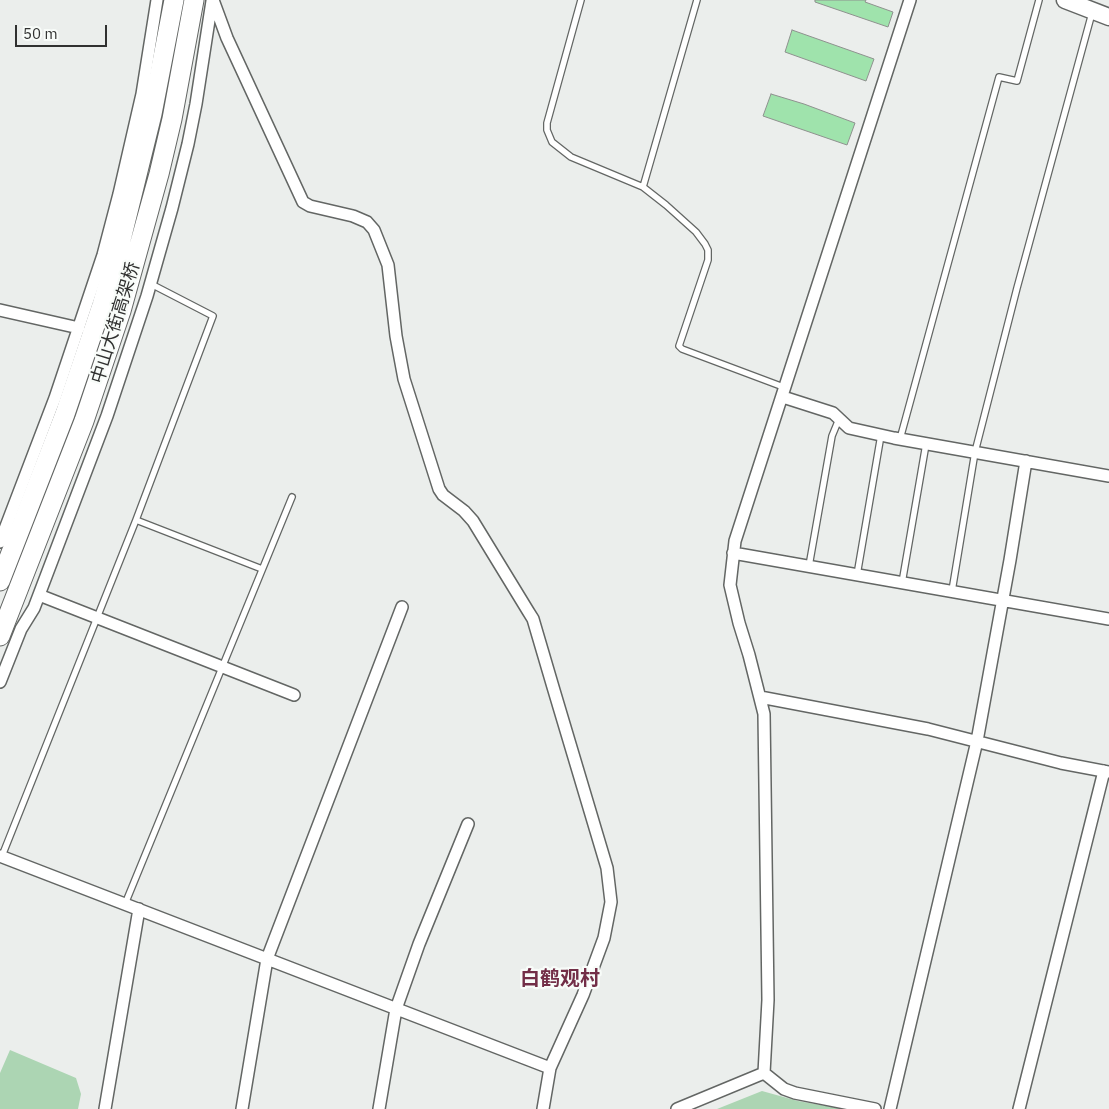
<!DOCTYPE html>
<html>
<head>
<meta charset="utf-8">
<style>
	body { margin:0 }
	#map { position:relative; width:1109px; height:1109px; overflow:hidden; background:#ebeeec; font-family:"IBM Plex Sans",sans-serif }
	canvas { display:block }
	.scale { position:absolute; left:15px; top:25px; width:92px; height:22px; box-sizing:border-box; border:2px solid #303130; border-top:0; padding-left:6px; font-size:15px; line-height:18px; white-space:nowrap; color:#303130; -webkit-text-stroke:4px #f8fcf9; paint-order:stroke }
</style>
</head>
<body>
<div id="map">
<canvas width="1109" height="1109"></canvas>
<div class="scale">50 m</div>
</div>
<script>
const ctx = document.querySelector('canvas').getContext('2d');
ctx.lineJoin = 'round';
function fillPath(path, color) { ctx.fillStyle = color; ctx.fill(path, 'evenodd'); }
const poly = rows => new Path2D(rows.map(r => 'M' + r).join(''));
function strokePath(path, color, width, dash) { ctx.strokeStyle = color; ctx.lineWidth = width; ctx.lineCap = dash ? 'butt' : 'round'; ctx.setLineDash(dash || []); ctx.stroke(path); }
function drawText(font, color, halo, rows, align = 'center') {
  ctx.font = font + ' "IBM Plex Sans","Noto Sans SC",sans-serif'; ctx.lineWidth = 4.5; ctx.setLineDash([]); ctx.textBaseline = 'middle'; ctx.strokeStyle = halo; ctx.fillStyle = color; for (const [text, x, y, turn = 0] of rows) {
    ctx.save(); ctx.translate(x, y); ctx.rotate((+turn || 0) * Math.PI / 180); ctx.textAlign = isNaN(turn) ? turn : align; if (halo) ctx.strokeText(text, 0, 0); ctx.fillText(text, 0, 0); ctx.restore();
  }
}
fillPath(poly([
	[10,1050,76,1078,81,1094,78,1109,0,1109,0,1073],
	[762,1091,798,1101,843,1109,717,1109]
]), '#acd5b3');
const building = poly([
	[815,0,866,0,865,2,893,12,888,27,815,2,815,0],
	[792,30,874,59,866,81,785,52,792,30],
	[771,94,804,104,855,123,847,145,763,116,771,94]
]);
fillPath(building, '#9fe3ac');
strokePath(building, '#8e918e', 1);
const lane = poly([
	[581,0,547,123,547,130,552,142,571,157,643,187,666,205,696,232,705,244,708,250,708,260,679,346,682,349,786,388],
	[643,187,697,0],
	[900,439,999,77,1017,81,1039,0],
	[136,520,262,569],
	[809,566,832,436,839,419],
	[857,575,881,435],
	[902,583,926,444],
	[952,591,975,452,1017,288,1092,13],
	[2,856,136,520,213,316,151,284],
	[125,904,292,497]
]);
const street = poly([
	[213,0,227,38,303,202,310,206,353,216,367,222,374,230,388,265,396,336,404,379,439,489,443,495,464,511,473,521,528,611,533,619,553,687,607,868,611,902,604,938,583,995,550,1068,543,1109],
	[0,310,79,328],
	[783,397,833,413,849,428,894,438,1109,476],
	[0,542,55,398,103,255,119,194,142,94,157,0],
	[733,553,1109,619],
	[39,595,294,695],
	[0,682,21,629,34,608,107,416,147,296,172,208,188,144,196,104,212,1],
	[760,697,928,729,1061,763,1109,772],
	[0,856,550,1068],
	[105,1109,139,909],
	[242,1109,267,959,402,607],
	[379,1109,396,1009,419,944,468,824],
	[677,1109,764,1073],
	[875,1109,795,1093,784,1089,764,1073,768,1000,764,714,749,655,739,623,730,585,735,541,910,0],
	[890,1109,977,741,1010,560,1026,461],
	[1019,1109,1104,771]
]);
const secondary = poly([
	[1065,0,1109,17]
]);
const primary = poly([
	[0,581,65,414,102,305,119,248,152,114,174,0],
	[0,636,84,421,121,311,159,174,172,119,194,0]
]);
strokePath(lane, '#636664', 8);
strokePath(street, '#636664', 14);
strokePath(secondary, '#636664', 19);
strokePath(primary, '#636664', 21);
strokePath(lane, '#fff', 5.5);
strokePath(street, '#fff', 11);
strokePath(secondary, '#fff', 16);
strokePath(primary, '#fff', 19);
drawText('18px', '#303130', '#f8fcf9', [
	["中山大街高架桥",116,323,-73]
]);
drawText('bold 20px', '#722e47', '#f8fcf9', [
	["白鹤观村",560,979]
]);
</script>
</body>
</html>
